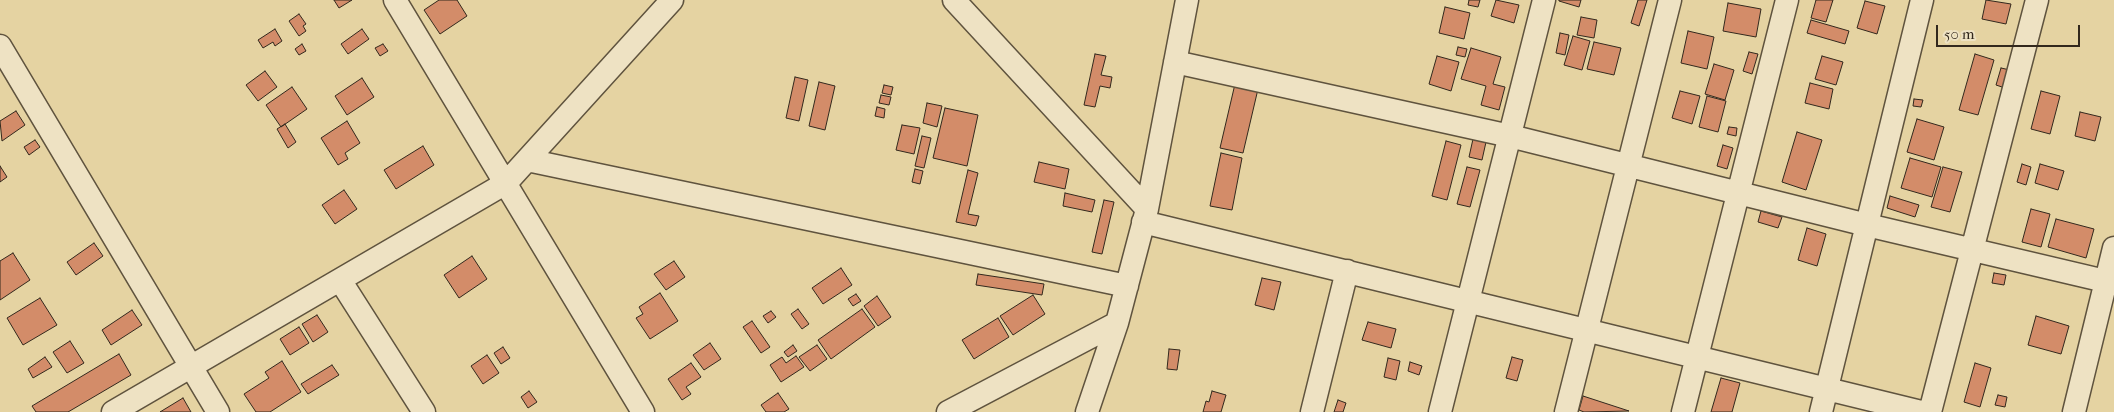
<!DOCTYPE html>
<html>
<head>
<meta charset="utf-8">
<style>
	body { margin:0 }
	#map { position:relative; width:2114px; height:412px; overflow:hidden; background:#e5d3a2; font-family:"IM FELL French Canon",serif }
	canvas { display:block }
	.scale { position:absolute; left:1936px; top:25px; width:144px; height:22px; box-sizing:border-box; border:2px solid #32281d; border-top:0; padding-left:6px; font-size:15px; line-height:18px; white-space:nowrap; color:#32281d; -webkit-text-stroke:4px #eee2c3; paint-order:stroke }
</style>
</head>
<body>
<div id="map">
<canvas width="2114" height="412"></canvas>
<div class="scale">50 m</div>
</div>
<script>
const ctx = document.querySelector('canvas').getContext('2d');
ctx.lineJoin = 'round';
function fillPath(path, color) { ctx.fillStyle = color; ctx.fill(path, 'evenodd'); }
const poly = rows => new Path2D(rows.map(r => 'M' + r).join(''));
function strokePath(path, color, width, dash) { ctx.strokeStyle = color; ctx.lineWidth = width; ctx.lineCap = dash ? 'butt' : 'round'; ctx.setLineDash(dash || []); ctx.stroke(path); }
const building = poly([
	[334,0,352,0,339,8,334,0],
	[439,0,457,0,467,16,440,34,424,10,439,0],
	[1469,0,1480,0,1478,7,1468,5,1469,0],
	[1496,0,1519,5,1514,23,1491,16,1496,0],
	[1559,0,1581,0,1579,7,1559,1,1559,0],
	[1638,0,1647,0,1639,26,1631,23,1638,0],
	[1816,0,1833,0,1826,22,1811,18,1816,0],
	[1986,0,2011,4,2006,24,1982,19,1986,0],
	[1865,1,1885,6,1877,34,1857,28,1865,1],
	[1728,3,1761,9,1756,37,1723,31,1728,3],
	[1445,7,1470,13,1464,39,1439,33,1445,7],
	[299,14,306,24,303,26,306,31,299,36,289,21,299,14],
	[1581,17,1597,20,1594,38,1577,35,1581,17],
	[1811,20,1849,31,1845,44,1807,33,1811,20],
	[275,29,282,41,275,46,273,42,263,48,258,40,275,29],
	[362,29,369,39,348,54,341,44,362,29],
	[1688,31,1714,37,1707,69,1681,63,1688,31],
	[1560,33,1569,35,1565,55,1556,53,1560,33],
	[1573,36,1590,41,1582,70,1564,65,1573,36],
	[1594,42,1621,48,1614,75,1587,69,1594,42],
	[302,44,306,51,299,55,295,49,302,44],
	[383,44,388,51,380,56,375,48,383,44],
	[1458,47,1467,49,1465,57,1456,55,1458,47],
	[1471,48,1501,57,1493,84,1505,87,1499,110,1481,105,1486,86,1461,79,1471,48],
	[1749,52,1758,54,1752,74,1743,71,1749,52],
	[1095,54,1106,56,1101,75,1112,77,1110,88,1100,86,1095,107,1084,105,1095,54],
	[1975,54,1994,60,1978,115,1959,110,1975,54],
	[1437,56,1459,62,1451,91,1429,84,1437,56],
	[1822,56,1843,62,1836,85,1815,79,1822,56],
	[1714,64,1734,70,1725,100,1705,94,1714,64],
	[2001,68,2010,70,2005,88,1996,85,2001,68],
	[265,71,277,87,258,101,246,85,265,71],
	[795,77,808,80,799,121,786,118,795,77],
	[362,78,374,97,347,115,335,96,362,78],
	[819,82,835,86,825,130,809,126,819,82],
	[1810,83,1833,89,1829,109,1805,103,1810,83],
	[1235,84,1258,89,1243,153,1220,148,1235,84],
	[884,85,893,87,891,95,882,93,884,85],
	[292,87,307,109,281,127,266,105,292,87],
	[1680,91,1700,96,1692,124,1672,118,1680,91],
	[2041,91,2060,96,2050,134,2031,129,2041,91],
	[881,95,891,97,889,105,879,103,881,95],
	[1707,96,1726,101,1718,132,1699,127,1707,96],
	[1914,99,1923,100,1921,107,1913,106,1914,99],
	[927,103,942,106,937,127,923,123,927,103],
	[877,107,885,109,884,118,875,116,877,107],
	[945,108,978,115,967,166,933,158,945,108],
	[16,111,25,125,2,141,0,121,16,111],
	[2080,112,2101,117,2095,141,2075,136,2080,112],
	[1917,119,1944,127,1934,160,1907,152,1917,119],
	[347,121,360,143,345,153,348,159,338,165,321,138,347,121],
	[285,124,296,142,288,148,277,129,285,124],
	[902,125,920,128,914,154,896,150,902,125],
	[1729,127,1737,128,1736,136,1727,134,1729,127],
	[1797,132,1822,140,1806,190,1782,182,1797,132],
	[922,136,931,138,924,168,915,166,922,136],
	[1473,139,1486,142,1482,160,1469,157,1473,139],
	[35,140,40,147,29,155,24,147,35,140],
	[1446,141,1461,145,1447,200,1432,196,1446,141],
	[1723,145,1733,148,1727,169,1717,166,1723,145],
	[423,146,434,165,396,189,384,170,423,146],
	[1221,153,1242,158,1232,210,1210,206,1221,153],
	[1910,158,1941,167,1932,197,1901,188,1910,158],
	[1039,162,1069,169,1065,189,1034,182,1039,162],
	[2022,164,2031,167,2026,185,2017,182,2022,164],
	[2040,164,2064,171,2058,190,2035,183,2040,164],
	[0,166,7,177,0,182,0,166],
	[1467,167,1480,170,1470,207,1457,204,1467,167],
	[1943,167,1962,172,1950,212,1931,207,1943,167],
	[915,169,923,171,920,184,912,182,915,169],
	[968,170,978,173,968,214,979,216,976,226,956,222,968,170],
	[344,190,357,209,335,224,322,205,344,190],
	[1065,193,1095,200,1092,212,1063,206,1065,193],
	[1890,196,1919,205,1915,217,1887,208,1890,196],
	[1104,200,1114,202,1102,254,1092,252,1104,200],
	[2031,209,2050,214,2041,247,2022,242,2031,209],
	[1761,211,1782,217,1778,228,1758,222,1761,211],
	[2056,219,2094,229,2086,258,2048,247,2056,219],
	[1807,228,1826,234,1817,266,1798,260,1807,228],
	[94,243,103,256,76,275,67,262,94,243],
	[13,253,30,280,0,300,0,261,13,253],
	[472,256,487,279,459,298,444,275,472,256],
	[674,261,685,277,666,290,654,274,674,261],
	[841,268,852,285,823,304,812,288,841,268],
	[1994,273,2006,275,2004,285,1992,283,1994,273],
	[978,274,1044,284,1042,295,976,285,978,274],
	[1262,278,1281,282,1274,310,1255,305,1262,278],
	[660,293,678,321,650,339,636,318,643,314,639,307,660,293],
	[856,294,861,301,853,306,848,299,856,294],
	[1033,295,1045,314,1013,335,1000,316,1033,295],
	[877,296,891,317,878,326,864,306,877,296],
	[40,298,57,325,23,345,7,318,40,298],
	[798,309,809,324,802,329,791,314,798,309],
	[862,309,875,327,831,359,818,340,862,309],
	[132,310,142,325,111,345,102,330,132,310],
	[771,311,776,317,768,323,763,316,771,311],
	[317,315,328,332,313,342,302,324,317,315],
	[2036,316,2069,326,2061,354,2028,345,2036,316],
	[998,318,1009,337,974,359,962,340,998,318],
	[752,321,770,347,761,353,743,327,752,321],
	[1368,322,1396,329,1391,348,1362,340,1368,322],
	[299,327,309,343,290,355,280,339,299,327],
	[70,341,84,363,67,373,53,352,70,341],
	[710,343,721,359,704,370,693,355,710,343],
	[793,345,797,351,788,357,784,352,793,345],
	[817,345,827,359,810,371,799,357,817,345],
	[503,347,510,358,501,364,494,353,503,347],
	[1169,349,1180,350,1177,370,1167,369,1169,349],
	[119,354,131,375,68,412,36,412,32,406,119,354],
	[487,355,499,373,483,384,471,366,487,355],
	[796,356,804,367,781,382,770,365,782,357,786,363,796,356],
	[45,357,52,367,33,378,28,369,45,357],
	[1512,357,1523,360,1517,381,1506,378,1512,357],
	[1388,358,1400,361,1396,380,1384,377,1388,358],
	[282,361,301,392,270,412,256,412,244,394,269,378,265,372,282,361],
	[1410,362,1422,366,1419,375,1408,371,1410,362],
	[691,363,701,377,686,387,691,394,682,400,668,379,691,363],
	[1975,363,1991,368,1980,407,1964,402,1975,363],
	[332,365,339,375,308,394,301,384,332,365],
	[1721,378,1740,383,1732,412,1711,412,1721,378],
	[529,391,537,402,528,408,521,397,529,391],
	[1212,391,1226,395,1221,412,1203,412,1206,401,1209,402,1212,391],
	[778,393,789,409,784,412,766,412,761,405,778,393],
	[1998,395,2007,397,2005,407,1995,405,1998,395],
	[1583,396,1629,411,1584,412,1579,410,1583,396],
	[183,398,191,412,160,412,183,398],
	[1338,400,1346,403,1343,412,1334,412,1338,400]
]);
fillPath(building, '#d38c69');
strokePath(building, '#32281d', 1);
const minor = poly([
	[395,0,643,412],
	[954,0,1147,209],
	[0,46,218,412],
	[1175,62,1510,136,1867,225,2114,283],
	[527,160,1127,286],
	[1143,222,1921,412],
	[340,280,424,412],
	[113,412,506,183,672,0],
	[948,412,1117,323],
	[1087,412,1117,323,1147,209,1187,0],
	[1312,412,1347,271],
	[1440,412,1544,0],
	[1566,412,1670,0],
	[1683,412,1787,0],
	[1821,412,1922,0],
	[1930,412,2037,0],
	[2074,412,2114,248]
]);
strokePath(minor, '#5f533e', 25);
strokePath(minor, '#eee2c3', 22);
</script>
</body>
</html>
